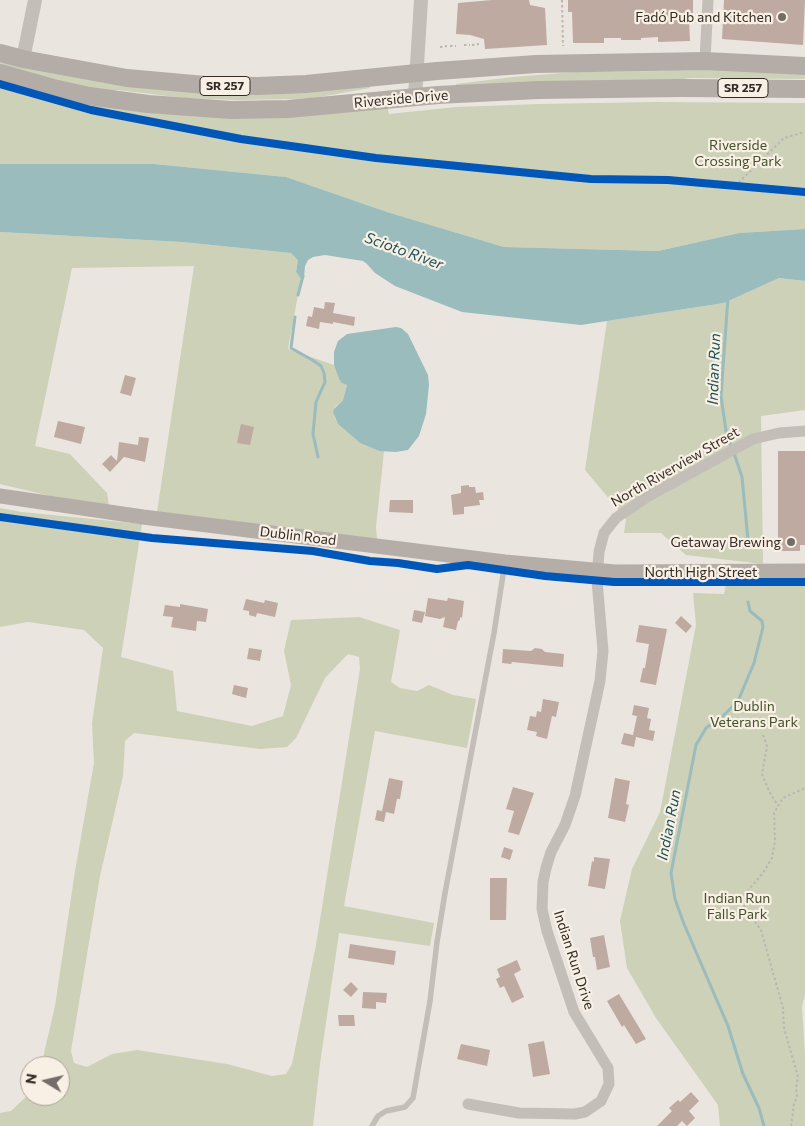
<!DOCTYPE html>
<html>
<head>
<meta charset="utf-8">
<style>
	body { margin:0 }
	#map { position:relative; width:805px; height:1126px; overflow:hidden; background:#ebe5df; font-family:Commissioner,sans-serif }
	canvas { display:block }
	.north { position:absolute; left:20px; top:1056px; width:50px; height:50px; box-sizing:border-box; background:#f9f0e5; border:1px solid #aaa199; border-radius:50%; rotate:279deg; font-size:14px; font-weight:700; line-height:20px; text-align:center; color:#342b26 }
	.north::after { content:''; display:block; margin:auto; width:18px; height:22px; background:#746c67; clip-path:polygon(50% 0,100% 100%,50% 72%,0 100%) }
</style>
</head>
<body>
<div id="map">
<canvas width="805" height="1126"></canvas>
<div class="north">N</div>
</div>
<script>
const ctx = document.querySelector('canvas').getContext('2d');
ctx.lineJoin = 'round';
function fill(path, color) { ctx.fillStyle = color; ctx.fill(path, 'evenodd'); }
const toPath = rows => new Path2D(rows.map(r => 'M' + r).join(''));
function strokePath(path, color, width, dash) { ctx.strokeStyle = color; ctx.lineWidth = width; ctx.lineCap = dash ? 'butt' : 'round'; ctx.setLineDash(dash || []); ctx.stroke(path); }
function write(font, color, halo, rows, align = 'center') {
  ctx.font = font + ' Commissioner,sans-serif'; ctx.lineWidth = 4.5; ctx.setLineDash([]); ctx.textBaseline = 'middle'; ctx.strokeStyle = halo; ctx.fillStyle = color; for (const [text, x, y, turn = 0] of rows) {
    ctx.save(); ctx.translate(x, y); ctx.rotate((+turn || 0) * Math.PI / 180); ctx.textAlign = isNaN(turn) ? turn : align; if (halo) ctx.strokeText(text, 0, 0); ctx.fillText(text, 0, 0); ctx.restore();
  }
}
fill(toPath([
	[0,62,42,71,369,83,370,88,314,98,296,99,236,100,184,98,118,90,100,91,0,67],
	[687,66,805,71,805,79,690,78,666,82,456,88,456,84,513,77,574,72,663,71],
	[0,79,60,96,387,106,389,114,456,107,539,104,653,102,805,103,805,229,739,233,658,251,504,247,387,212,286,177,154,164,0,164],
	[0,232,182,242,291,253,296,257,298,260,296,272,301,279,288,349,334,365,339,379,347,385,343,400,335,407,334,412,335,418,338,424,360,443,379,451,384,451,376,527,377,539,157,512,194,266,72,268,35,446,70,454,107,493,109,506,63,499,0,484],
	[779,278,805,281,805,410,761,416,763,564,686,555,661,533,624,533,626,519,585,470,607,321,724,303],
	[0,508,22,512,142,524,121,657,173,671,177,711,252,726,283,716,291,685,284,651,291,620,359,617,400,630,391,682,400,688,417,691,429,685,453,695,476,699,467,748,375,731,344,906,434,923,430,946,339,933,320,1064,313,1126,0,1126,0,1113,11,1111,30,1093,30,1096,60,1096,60,1066,41,1066,55,1006,75,871,94,763,92,723,103,648,84,630,28,622,0,627],
	[348,654,359,657,360,669,316,945,292,1064,286,1074,272,1076,227,1064,137,1050,112,1054,87,1067,74,1063,71,1051,100,876,123,776,125,741,134,733,260,749,287,747,296,738,325,678],
	[727,579,805,579,805,994,802,1007,805,1054,805,1126,720,1126,718,1105,656,1018,627,968,620,921,632,869,660,812,696,625,693,593,724,594]
]), '#ccd1b8');
fill(toPath([
	[0,164,154,164,286,177,387,212,504,247,658,251,739,233,805,229,805,281,779,278,724,303,581,325,462,312,395,286,375,273,367,264,363,261,325,255,313,257,308,260,305,266,304,278,301,279,296,272,298,260,291,253,182,242,0,232],
	[396,327,401,328,408,334,428,375,429,385,426,414,419,436,408,450,396,452,379,451,360,443,338,424,333,412,334,409,343,400,347,385,342,383,339,379,334,365,334,352,338,341,347,334]
]), '#9abcbd');
strokePath(toPath([
	[298,295,303,276],
	[728,297,721,396,726,431,731,447],
	[295,317,291,348,314,361,321,366,324,373,325,382,316,402,313,434,318,457],
	[734,453,742,477,748,540],
	[748,602,750,611,762,621,763,627,754,663,738,701,723,716,706,728,696,745,671,873,675,899,684,924,728,1026,743,1074,759,1108,764,1126]
]), '#9abcbd', 3);
fill(toPath([
	[492,0,529,0,530,5,545,8,547,45,485,49,484,39,470,35,456,34,458,3],
	[568,0,693,0,693,18,689,18,690,41,658,42,658,37,641,38,641,40,621,40,621,38,604,38,604,43,573,43,572,12,568,12],
	[724,0,805,0,803,45,722,39],
	[325,302,335,303,333,313,355,317,354,326,333,322,333,324,320,322,319,329,306,326,308,316,312,317,314,307,324,309],
	[125,375,136,378,131,396,120,393],
	[58,421,85,427,81,444,54,437],
	[241,424,254,427,250,445,237,443],
	[139,437,149,438,145,462,124,457,110,472,102,464,111,455,117,461,119,442,138,445],
	[778,451,805,451,805,545,800,545,800,551,778,551],
	[469,485,469,487,475,487,476,493,483,492,484,500,479,500,480,505,464,507,464,514,453,515,451,495,461,493,461,486],
	[390,500,413,500,413,513,389,512],
	[428,598,447,601,448,598,464,601,462,618,460,617,460,620,458,621,456,630,443,627,445,617,440,619,425,616],
	[246,599,264,603,265,600,278,603,275,617,257,613,256,617,249,615,249,611,243,610],
	[180,604,208,609,206,622,197,621,196,631,171,627,173,617,163,616,165,605,180,607],
	[414,610,425,612,422,623,412,621],
	[681,616,692,626,686,633,675,623],
	[639,625,667,629,656,685,640,682,643,668,645,668,649,644,636,642],
	[249,648,262,650,260,661,247,659],
	[535,648,542,649,545,652,564,654,563,667,512,662,511,664,502,663,503,649,531,651],
	[234,685,248,688,246,698,232,694],
	[543,699,559,702,556,717,552,716,547,739,536,736,537,732,527,730,530,716,536,717,537,711,541,712],
	[634,705,649,708,647,718,651,719,649,730,655,731,653,741,636,737,634,747,621,744,624,733,633,735,637,716,632,715],
	[389,778,403,781,400,799,397,799,394,814,386,812,384,822,375,820,377,810,382,811],
	[615,778,630,781,626,804,629,805,625,822,608,818],
	[513,787,534,793,519,835,508,832,514,811,506,809],
	[504,847,513,850,510,860,501,857],
	[594,857,610,859,605,889,588,886,592,861,594,862],
	[490,878,507,878,506,920,490,920],
	[604,935,610,967,597,970,595,957,593,957,590,938],
	[350,944,396,951,394,965,348,958],
	[517,960,521,970,514,974,524,997,512,1003,504,986,500,988,496,979,500,977,497,969],
	[351,982,358,989,351,997,343,990],
	[363,992,387,993,386,1003,376,1002,376,1009,362,1008],
	[619,994,646,1039,636,1044,624,1025,622,1027,607,1001],
	[338,1015,354,1015,355,1026,339,1026],
	[544,1041,550,1074,533,1077,528,1044],
	[461,1044,490,1050,487,1066,457,1059],
	[691,1092,699,1101,689,1111,695,1118,687,1126,682,1121,677,1126,657,1126,672,1111,669,1108,678,1100,680,1102]
]), '#beaaa0');
strokePath(toPath([
	[562,0,563,46],
	[464,45,470,45],
	[472,45,479,44],
	[450,46,456,46],
	[440,47,447,46],
	[735,186,784,138,805,132],
	[763,735,767,746,762,774,769,791,778,806],
	[791,1126,794,1104,797,1097,796,1088,798,1077,784,1028,783,1008,761,930,740,900,763,873,772,858,775,841,774,813,783,798,805,788]
]), '#bdb6b0', 2, [2.5, 2.5]);
strokePath(toPath([
	[372,1126,378,1116,386,1111,405,1107,413,1098,430,1001,437,942,445,893,494,633,505,562]
]), '#c4beb8', 5.5);
strokePath(toPath([
	[705,61,708,0],
	[468,1104,519,1113,575,1114,585,1112,601,1101,609,1084,608,1068,574,1012,547,931,542,909,543,882,546,868,551,852,565,825,575,796,600,681,603,651,597,580,599,552,604,533,616,518,647,497,753,439,779,433,805,431]
]), '#c4beb8', 11);
strokePath(toPath([
	[23,59,35,0],
	[415,97,421,0]
]), '#c4beb8', 14);
strokePath(toPath([
	[0,496,143,517,505,562,615,572,805,571]
]), '#b5aea8', 15);
strokePath(toPath([
	[0,53,23,59,127,78,205,85,257,86,306,84,437,71,536,64,705,61,805,66],
	[0,73,53,88,89,96,148,104,231,110,288,109,438,95,538,90,680,88,805,89]
]), '#b3aca7', 18);
strokePath(toPath([
	[0,84,91,110,241,139,376,158,591,179,668,180,805,192],
	[0,517,152,538,313,551,370,561,398,563,437,569,468,565,545,576,614,582,805,582]
]), '#0057b8', 8);
for (const [x, y, r, color] of [
	[782,17,5,"#746c67"],
	[791,542,5,"#746c67"]
]) { const dot = new Path2D(); dot.arc(x, y, r, 0, 2 * Math.PI); ctx.fillStyle = color; ctx.fill(dot); strokePath(dot, '#f9f0e5', 2); }
for (const [x, y, w] of [
	[225,86,50],
	[743,88,50]
]) { const box = new Path2D(); box.roundRect(x - w / 2, y - 9.5, w, 19, 4); ctx.fillStyle = '#f9f0e5'; ctx.fill(box); strokePath(box, '#342b26', 1); }
write('bold 12px', '#342b26', null, [
	["SR 257",225,86],
	["SR 257",743,88]
]);
write('14px', '#342b26', '#f9f0e5', [
	["Fadó Pub and Kitchen",772,17],
	["Getaway Brewing",781,542]
], 'right');
write('14px', '#342b26', '#f9f0e5', [
	["Riverside Drive",401,99,-5],
	["North Riverview Street",675,467,-30],
	["Dublin Road",298,536,7],
	["North High Street",701,572],
	["Indian Run Drive",574,960,72]
]);
write('14px', '#43522a', '#f9f0e5', [
	["Riverside",738,145],
	["Crossing Park",738,161],
	["Dublin",754,706],
	["Veterans Park",754,722],
	["Indian Run",737,898],
	["Falls Park",737,914]
]);
write('italic 15px', '#1c5055', '#f9f0e5', [
	["Scioto River",404,251,20],
	["Indian Run",714,369,-88],
	["Indian Run",669,825,-79]
]);
</script>
</body>
</html>
